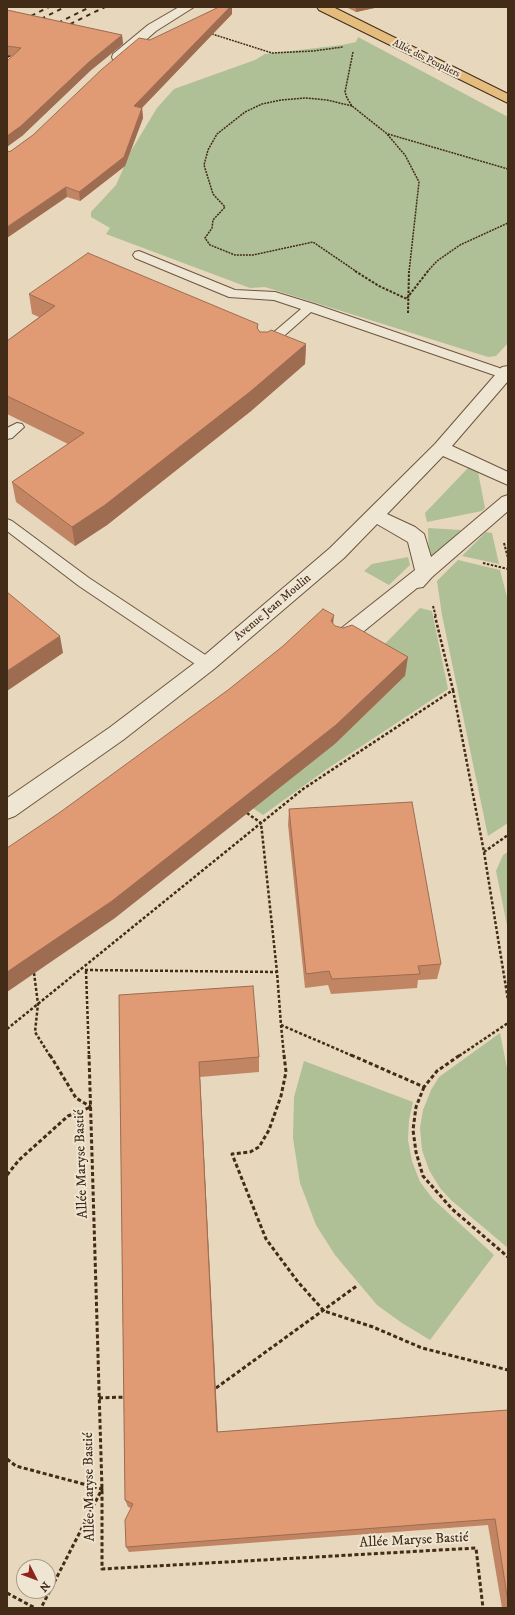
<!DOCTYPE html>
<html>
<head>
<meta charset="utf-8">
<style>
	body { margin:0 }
	#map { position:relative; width:515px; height:1615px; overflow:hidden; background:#e7d7bc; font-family:"IM FELL DW Pica",serif }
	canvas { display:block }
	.frame { position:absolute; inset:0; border:8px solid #422b17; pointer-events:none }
	.north { position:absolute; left:16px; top:1559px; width:40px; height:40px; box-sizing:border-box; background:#efe5d3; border:1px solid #aa9b88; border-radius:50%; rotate:132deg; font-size:11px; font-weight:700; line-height:16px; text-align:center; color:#422b17 }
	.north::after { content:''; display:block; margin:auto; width:14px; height:18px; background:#8f2418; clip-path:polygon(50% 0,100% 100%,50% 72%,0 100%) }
</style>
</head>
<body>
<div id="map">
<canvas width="515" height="1615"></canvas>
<div class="frame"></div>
<div class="north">N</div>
</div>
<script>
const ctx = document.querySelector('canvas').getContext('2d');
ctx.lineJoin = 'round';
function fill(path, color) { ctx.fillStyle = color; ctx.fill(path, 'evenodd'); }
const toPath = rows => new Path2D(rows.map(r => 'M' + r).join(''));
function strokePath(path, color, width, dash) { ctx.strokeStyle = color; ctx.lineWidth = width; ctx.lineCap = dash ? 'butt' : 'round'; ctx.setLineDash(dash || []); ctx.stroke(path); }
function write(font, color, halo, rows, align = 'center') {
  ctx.font = font + ' "IM FELL DW Pica",serif'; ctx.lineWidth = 4; ctx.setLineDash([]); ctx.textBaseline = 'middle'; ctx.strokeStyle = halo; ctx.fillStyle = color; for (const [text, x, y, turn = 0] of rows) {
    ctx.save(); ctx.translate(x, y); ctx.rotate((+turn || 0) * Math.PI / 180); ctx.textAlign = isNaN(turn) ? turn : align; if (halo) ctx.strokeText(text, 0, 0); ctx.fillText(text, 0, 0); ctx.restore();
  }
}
fill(toPath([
	[358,37,508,117,508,343,496,356,488,357,265,287,250,288,106,234,110,228,91,217,91,212,116,185,131,151,157,108,174,89,255,60,265,54,342,45,356,42],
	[468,468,478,472,485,508,482,511,427,522,425,513],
	[428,528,461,530,429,559],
	[486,532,492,533,499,564,462,556],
	[408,557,410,565,389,585,364,571,372,564],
	[458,560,500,570,508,601,508,823,488,836,442,615,437,581],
	[420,608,432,611,448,689,327,769,263,815,253,808,335,744,405,676,376,653],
	[508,852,508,930,496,871,503,855],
	[500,1033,508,1073,508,1248,451,1200,440,1188,429,1170,422,1150,420,1128,423,1110,431,1090,439,1077],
	[304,1061,413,1102,409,1120,408,1140,412,1161,420,1182,433,1199,494,1255,430,1340,402,1323,377,1305,335,1255,316,1225,300,1183,293,1138,294,1097]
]), '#afbf96');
const lane = toPath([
	[139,251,235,290,275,292,314,304,508,371,508,377,500,377,311,312,268,350,260,350,258,347,260,344,301,309,274,300,229,297,135,258,133,255,135,252,139,251],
	[17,423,22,424,24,427,12,438,7,439,7,428,17,423],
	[7,519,12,521,89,578,213,660,215,664,213,668,207,670,201,668,79,586,7,531,7,519]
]);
const street = toPath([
	[179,7,194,7,156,31,123,60,113,60,112,57,113,54,148,25,179,7],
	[508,366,508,381,452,446,508,472,508,485,443,456,387,514,415,527,424,534,431,557,502,497,508,495,508,511,432,577,423,587,417,588,348,644,341,646,334,644,331,639,334,634,415,570,408,542,377,524,344,558,214,669,123,740,15,816,7,819,7,798,109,728,200,659,330,548,435,444,502,367,508,366]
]);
const primary = toPath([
	[317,7,333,7,508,94,508,103,319,10,317,7]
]);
strokePath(lane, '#6b5640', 2);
strokePath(street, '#6b5640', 2);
strokePath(primary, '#422b17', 2);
strokePath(toPath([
	[209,33,272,53,313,51,343,47],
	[353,52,345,92,347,98,352,106,386,133,405,155,419,182,409,272],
	[352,106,327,100,306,98,281,100,262,104,245,112,217,134,208,150,204,165,213,194,225,207,213,220,212,228,205,238,210,245,235,255,253,255,313,242,357,272],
	[388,134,508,169],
	[427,272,437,261,460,245,508,223]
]), '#422b17', 1.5, [2, 1]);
strokePath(toPath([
	[355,271,379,286,407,299],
	[407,298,428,271],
	[408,313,409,271],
	[504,543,508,558],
	[483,563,508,569],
	[433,606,436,617]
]), '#422b17', 2, [2.5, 1.5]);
strokePath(toPath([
	[453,690,484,852,508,1000],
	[247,813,261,823,277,972],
	[484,852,508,835],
	[85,970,277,972,281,1025,353,1056],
	[86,971,89,1056],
	[34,973,38,1004,35,1032,50,1056],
	[281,1025,284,1056],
	[7,1029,303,789,453,690,435,616],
	[459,1056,508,1023]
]), '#422b17', 2.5, [3, 2]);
strokePath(toPath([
	[50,1055,76,1098,91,1107],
	[89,1055,102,1489,102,1569,476,1548,483,1608],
	[284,1055,286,1072,281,1096,269,1130,259,1147,250,1152,232,1154,266,1239,298,1282,324,1311,373,1327,422,1348,508,1370],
	[351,1055,424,1087,437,1071,460,1055],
	[424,1087,416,1107,413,1130,416,1152,423,1176,452,1209,508,1257],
	[7,1175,19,1160,68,1116,91,1107],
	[216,1388,358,1285],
	[99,1398,126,1397],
	[7,1459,16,1466,102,1489,41,1608],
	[7,1593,35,1608]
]), '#422b17', 3, [4, 2.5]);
fill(lane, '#efe5d3');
fill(street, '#efe5d3');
fill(primary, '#e4bc7e');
strokePath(toPath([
	[33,23,65,7],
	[50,27,90,7],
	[7,28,49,7],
	[62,28,105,7],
	[7,57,20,51]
]), '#422b17', 2, [4.5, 4.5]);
fill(toPath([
	[346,7,379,7,356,12],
	[7,10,122,35,123,44,90,71,22,136,12,56,7,55],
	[232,14,142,108,143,118,125,166,80,201,67,197,11,151,33,135,150,40],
	[29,294,258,324,258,330,260,332,306,344,305,364,251,411,107,525,75,546,16,502,12,482,68,444,7,414,7,341,39,317,32,314],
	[289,809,441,964,437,979,418,980,417,988,331,994,328,985,305,988,288,825],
	[119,995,259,1057,259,1072,200,1077,218,1432,508,1410,508,1608,502,1608,488,1525,129,1552,126,1547,131,1508,128,1507,125,1500]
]), '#c18564');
fill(toPath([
	[230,7,232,7,232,14,134,116,134,106],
	[356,7,379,7,356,12],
	[122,35,123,44,90,71,22,136,7,147,7,136,89,62],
	[142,108,143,118,125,166,80,201,79,192],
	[66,187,67,197,7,238,7,227],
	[306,344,305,364,251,411,107,525,75,546,72,527],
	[334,615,332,634,331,621],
	[60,636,63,653,7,691,7,671],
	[408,657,405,676,335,744,115,918,7,992,7,972],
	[199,1062,200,1077,218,1440,217,1432]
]), '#9d6c51');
const building = toPath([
	[219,7,230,7,134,106,142,108,124,157,79,192,66,187,7,227,7,152,11,151,33,135,101,70,139,38,150,40,219,7],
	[7,10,122,35,89,62,21,126,7,136,7,61,21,48,7,46,7,10],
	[88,253,258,324,257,328,260,332,268,332,271,330,306,344,251,391,105,505,72,527,12,482,84,433,7,396,7,341,55,306,29,294,88,253],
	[7,592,60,636,7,671,7,592],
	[323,609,334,615,331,621,335,626,343,628,352,625,408,657,336,725,112,901,7,972,7,848,59,813,228,690,283,646,323,609],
	[412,802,441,964,418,966,420,974,332,979,329,971,306,974,289,809,412,802],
	[253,986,259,1057,199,1062,217,1432,508,1410,508,1602,495,1519,126,1547,125,1520,133,1504,125,1500,119,995,253,986]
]);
fill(building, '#e09b74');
strokePath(building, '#9d6c51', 1);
write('10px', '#422b17', '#efe5d3', [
	["Allée des Peupliers",426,59,26]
]);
write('12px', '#422b17', '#efe5d3', [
	["Avenue Jean Moulin",273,608,-40]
]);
write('14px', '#422b17', '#efe5d3', [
	["Allée Maryse Bastié",82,1164,-92],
	["Allée Maryse Bastié",90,1487,-91],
	["Allée Maryse Bastié",414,1541,-3]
]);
</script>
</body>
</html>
